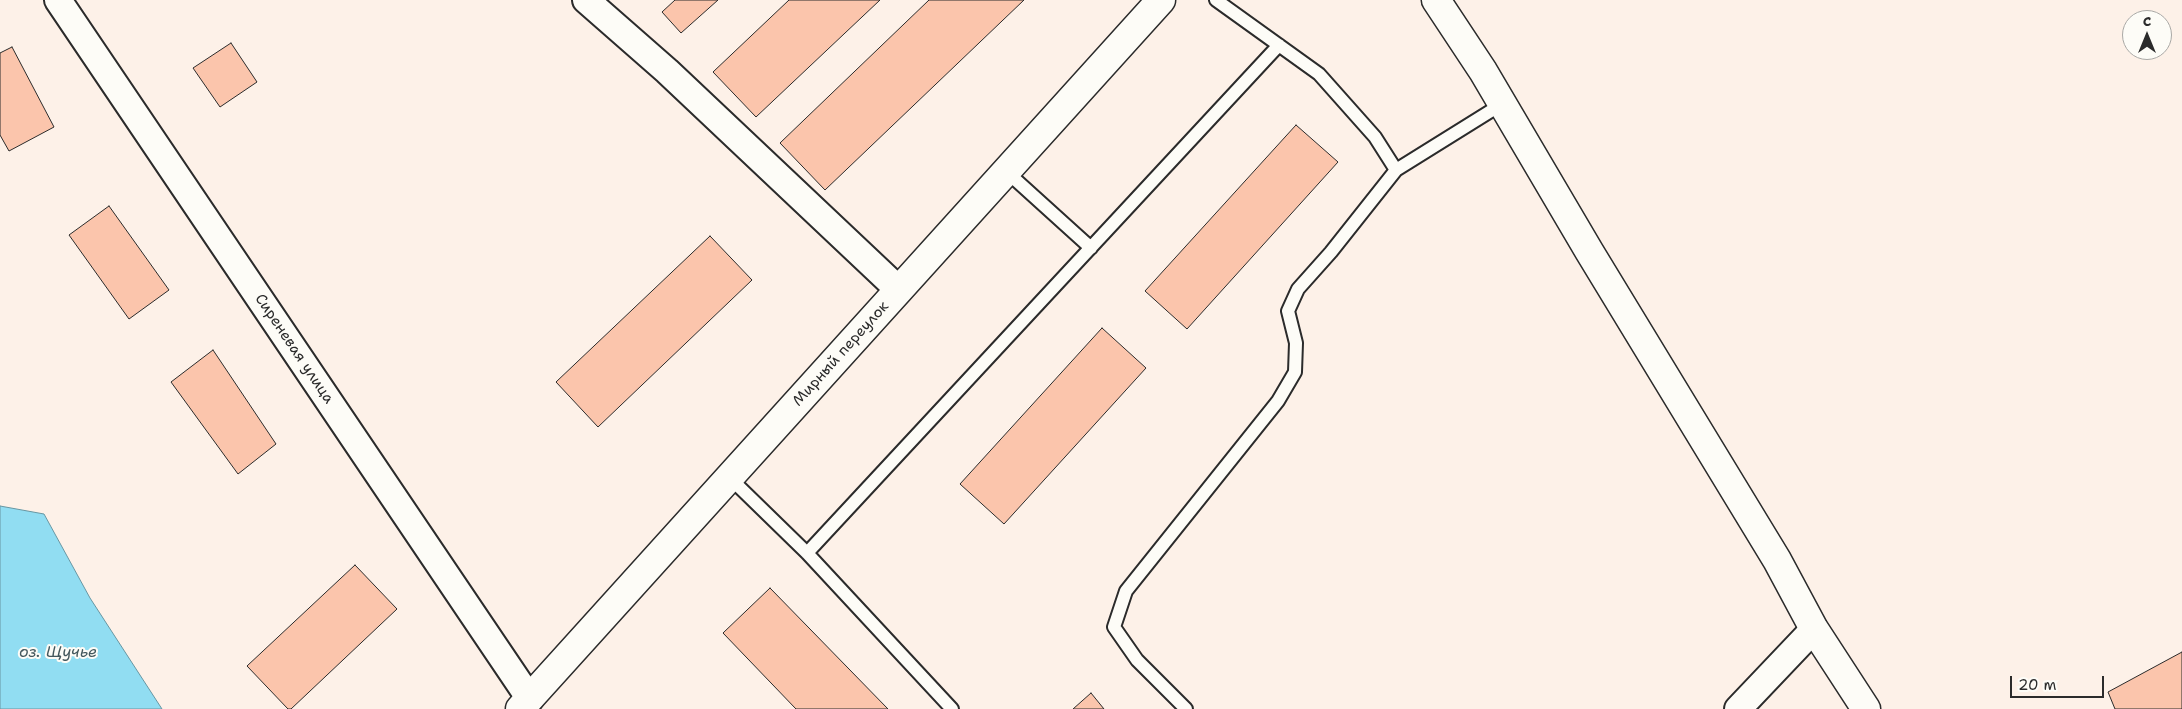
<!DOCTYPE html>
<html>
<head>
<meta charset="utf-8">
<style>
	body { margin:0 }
	#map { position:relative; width:2182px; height:709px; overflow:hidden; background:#fdf1e8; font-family:"Shantell Sans",sans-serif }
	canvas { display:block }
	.north { position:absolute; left:2122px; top:10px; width:50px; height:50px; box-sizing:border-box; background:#fdfcf7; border:1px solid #a9a8a5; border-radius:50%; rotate:0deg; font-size:14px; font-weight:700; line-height:20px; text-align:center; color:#2b2b2b }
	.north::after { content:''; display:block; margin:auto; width:18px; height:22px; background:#2b2b2b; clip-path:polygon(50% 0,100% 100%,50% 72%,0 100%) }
	.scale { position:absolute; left:2010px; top:676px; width:94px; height:22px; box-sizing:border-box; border:2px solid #2b2b2b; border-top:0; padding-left:6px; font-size:15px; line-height:18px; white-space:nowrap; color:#2b2b2b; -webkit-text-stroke:4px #fdfcf7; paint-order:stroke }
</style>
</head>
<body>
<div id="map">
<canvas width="2182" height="709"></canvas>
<div class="north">С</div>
<div class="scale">20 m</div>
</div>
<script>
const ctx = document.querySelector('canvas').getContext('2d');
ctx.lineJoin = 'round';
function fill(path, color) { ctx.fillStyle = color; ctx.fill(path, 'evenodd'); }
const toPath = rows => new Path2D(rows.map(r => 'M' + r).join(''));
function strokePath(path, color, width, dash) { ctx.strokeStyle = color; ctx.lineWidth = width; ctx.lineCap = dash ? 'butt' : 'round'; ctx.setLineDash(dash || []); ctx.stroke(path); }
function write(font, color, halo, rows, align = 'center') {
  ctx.font = font + ' "Shantell Sans",sans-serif'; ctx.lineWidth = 4; ctx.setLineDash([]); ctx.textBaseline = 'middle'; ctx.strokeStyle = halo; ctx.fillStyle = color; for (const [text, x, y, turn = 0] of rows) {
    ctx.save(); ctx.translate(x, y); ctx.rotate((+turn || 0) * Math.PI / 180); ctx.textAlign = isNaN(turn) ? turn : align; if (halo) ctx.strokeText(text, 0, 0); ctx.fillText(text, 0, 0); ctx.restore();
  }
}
const water = toPath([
	[0,506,44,514,90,598,162,709,0,709,0,506]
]);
fill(water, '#91ddf2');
strokePath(water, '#6896a2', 1);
const building = toPath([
	[675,0,718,0,681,33,662,12,675,0],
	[789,0,880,0,756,117,713,72,789,0],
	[929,0,1024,0,825,190,780,143,929,0],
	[231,43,257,82,220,107,193,68,231,43],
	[12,47,54,127,9,151,0,135,0,53,12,47],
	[1296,125,1338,162,1187,329,1145,291,1296,125],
	[109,206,169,290,129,319,69,235,109,206],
	[710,236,752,280,598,427,556,382,710,236],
	[1102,328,1146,368,1004,524,960,484,1102,328],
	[213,350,276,444,238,474,171,382,213,350],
	[355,565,397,609,291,709,288,709,247,666,355,565],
	[770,588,888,709,796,709,723,633,770,588],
	[2182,652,2182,709,2115,709,2108,692,2182,652],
	[1091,693,1104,709,1073,709,1091,693]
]);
fill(building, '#fbc5ac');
strokePath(building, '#2b2b2b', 1);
const service = toPath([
	[1396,170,1502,104],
	[1007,172,1091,248],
	[729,477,807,553,952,709],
	[807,553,1279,45],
	[1186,709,1137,660,1114,627,1126,591,1278,401,1295,372,1296,343,1288,311,1298,289,1331,252,1396,170,1375,137,1319,74,1216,0]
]);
const minor = toPath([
	[58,0,530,699],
	[586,0,667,71,899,290],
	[1738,709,1814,629]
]);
const tertiary = toPath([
	[1436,0,1483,71,1589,251,1777,560,1814,629,1866,709],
	[520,709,1161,0]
]);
strokePath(service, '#2b2b2b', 16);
strokePath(minor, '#2b2b2b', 30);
strokePath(tertiary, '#2b2b2b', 31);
strokePath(service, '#fdfcf7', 12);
strokePath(minor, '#fdfcf7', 26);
strokePath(tertiary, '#fdfcf7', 28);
write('15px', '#2b2b2b', '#fdfcf7', [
	["Сиреневая улица",294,349,56],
	["Мирный переулок",841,354,-48]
]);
write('italic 16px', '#44585d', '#fdfcf7', [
	["оз. Щучье",58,653]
]);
</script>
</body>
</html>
